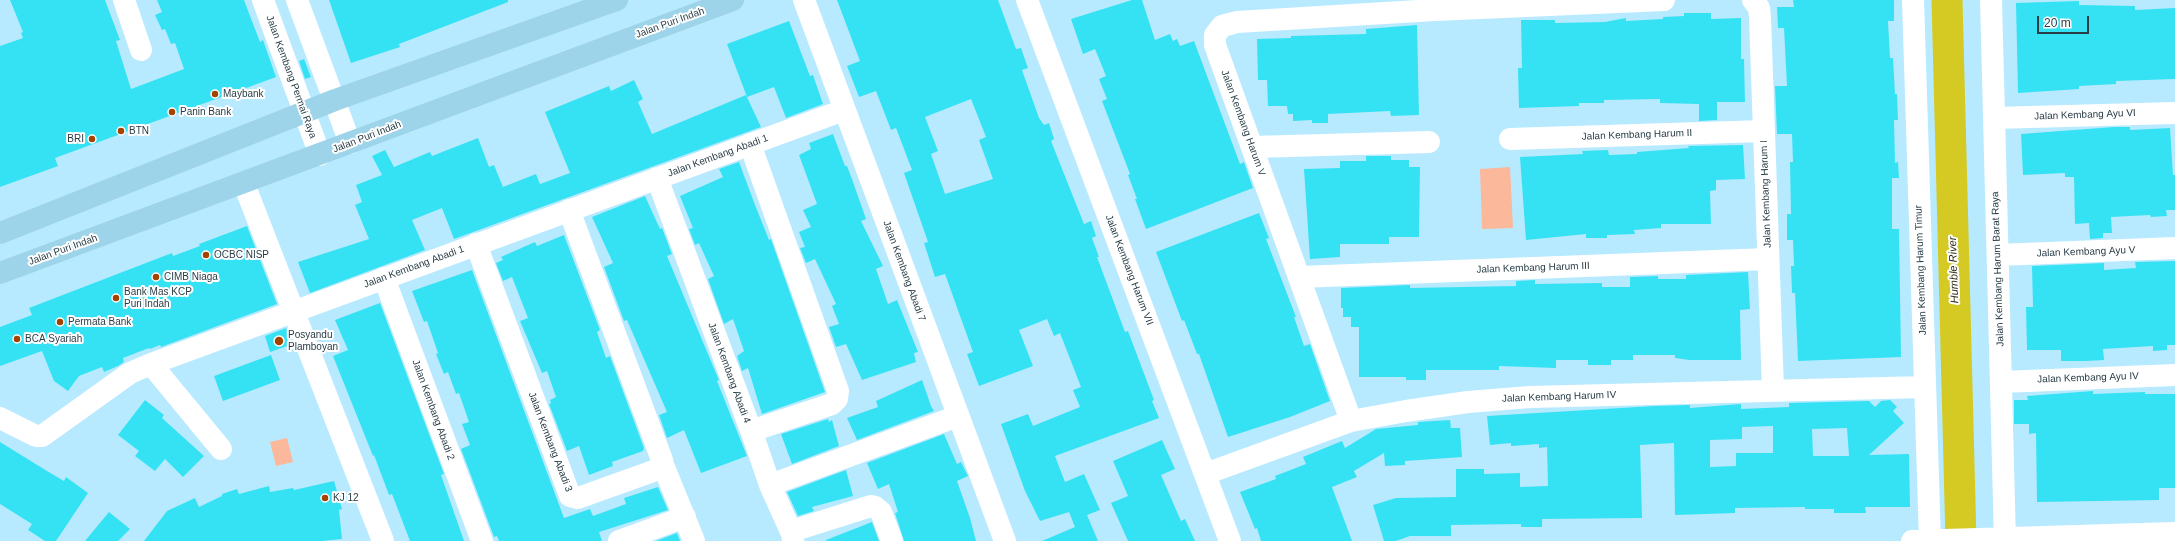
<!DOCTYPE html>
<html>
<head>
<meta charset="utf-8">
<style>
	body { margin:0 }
	#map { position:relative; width:2175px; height:541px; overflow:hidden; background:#b8eaff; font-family:Helvetica,sans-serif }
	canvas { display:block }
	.scale { position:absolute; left:2037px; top:16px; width:52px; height:18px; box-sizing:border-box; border:2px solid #293d46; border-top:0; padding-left:5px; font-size:12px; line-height:14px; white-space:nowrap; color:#293d46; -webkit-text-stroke:3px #fff; paint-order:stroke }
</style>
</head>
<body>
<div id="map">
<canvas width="2175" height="541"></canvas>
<div class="scale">20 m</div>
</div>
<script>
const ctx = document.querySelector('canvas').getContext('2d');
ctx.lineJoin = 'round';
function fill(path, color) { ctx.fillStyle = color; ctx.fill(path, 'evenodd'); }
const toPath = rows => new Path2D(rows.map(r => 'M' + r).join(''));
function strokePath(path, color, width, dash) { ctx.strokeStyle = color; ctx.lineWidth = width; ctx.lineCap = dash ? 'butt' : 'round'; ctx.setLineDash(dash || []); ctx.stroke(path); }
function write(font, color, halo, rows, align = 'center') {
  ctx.font = font + ' Helvetica,sans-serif'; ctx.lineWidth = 4; ctx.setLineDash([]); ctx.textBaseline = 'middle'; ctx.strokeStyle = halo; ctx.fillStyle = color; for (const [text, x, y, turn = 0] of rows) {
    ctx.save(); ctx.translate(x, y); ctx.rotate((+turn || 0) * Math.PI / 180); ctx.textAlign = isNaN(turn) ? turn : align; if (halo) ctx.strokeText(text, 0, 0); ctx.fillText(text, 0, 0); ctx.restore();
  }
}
fill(toPath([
	[1510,167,1513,228,1482,229,1480,169],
	[287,438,293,462,276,466,270,442]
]), '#fbb89a');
strokePath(toPath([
	[1947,0,1961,541]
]), '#d4ca23', 31);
fill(toPath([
	[10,0,105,0,120,40,116,41,131,89,184,69,175,43,171,44,165,29,162,30,155,15,162,12,157,0,244,0,260,42,263,40,276,77,55,158,58,166,0,187,0,46,23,38,21,33,23,32],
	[329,0,508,0,508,2,399,44,400,47,351,63],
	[837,0,998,0,1016,49,1021,48,1028,68,1022,70,1039,118,1044,125,1049,123,1054,139,1051,141,1084,224,1091,221,1096,236,1092,238,1099,257,1097,257,1125,332,1128,331,1154,400,1152,401,1159,418,1055,456,1065,482,1084,474,1100,510,1087,515,1098,541,1042,541,1075,527,1069,512,1040,521,1025,491,1001,424,1028,414,1033,426,1080,407,1073,390,1081,387,1060,333,1054,336,1047,319,1019,330,1033,366,979,386,967,354,973,352,945,274,935,277,924,243,928,242,904,173,912,170,896,128,891,130,876,91,859,97,847,66,860,61],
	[971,99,986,137,979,140,993,179,945,194,931,154,938,151,925,117],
	[1132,0,1142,0,1155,40,1170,34,1173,41,1177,39,1180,46,1194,41,1240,164,1244,162,1253,188,1146,229,1135,199,1137,199,1128,175,1130,174,1102,101,1107,99,1099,79,1106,76,1095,49,1083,54,1071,19],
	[1793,0,1894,0,1894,21,1888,21,1890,58,1893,58,1895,94,1897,94,1898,120,1894,120,1895,163,1898,162,1899,178,1892,178,1892,229,1899,229,1901,357,1798,361,1795,293,1792,293,1791,266,1794,266,1793,240,1787,240,1787,214,1791,214,1790,162,1793,162,1792,134,1777,134,1775,86,1787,86,1784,28,1778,28,1777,7,1794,7],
	[2079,1,2079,5,2135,6,2135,10,2175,8,2175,79,2116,81,2116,84,2079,86,2079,89,2018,93,2016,3],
	[1684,13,1711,13,1711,19,1741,18,1741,59,1744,59,1745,102,1717,102,1717,120,1699,121,1699,104,1660,103,1660,99,1604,100,1604,103,1579,103,1579,106,1519,108,1518,68,1522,68,1521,20,1555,20,1555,23,1605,22,1626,18,1626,21,1663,19,1663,17,1684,16],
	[789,21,810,76,813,75,823,104,786,118,774,87,747,97,727,44],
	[1417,25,1419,115,1391,116,1390,111,1328,114,1328,123,1312,123,1312,120,1293,121,1293,114,1288,114,1287,106,1268,106,1267,80,1258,80,1257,39,1291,38,1291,36,1366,34,1366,29],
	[304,59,311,77,305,79,299,61],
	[634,80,643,99,638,102,652,134,746,95,761,127,454,239,442,208,412,220,425,250,310,293,298,262,369,239,355,205,362,202,356,185,382,175,372,156,385,150,394,167,430,152,432,156,478,138,489,167,494,165,503,187,536,174,540,184,570,173,545,112,609,86,611,91],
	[2114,127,2130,127,2130,130,2170,128,2173,175,2175,175,2175,210,2166,210,2167,216,2151,217,2150,215,2111,217,2112,233,2103,233,2103,238,2090,239,2089,223,2075,224,2074,177,2065,177,2065,173,2023,175,2021,134],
	[833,134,845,166,847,166,852,179,866,219,861,221,883,266,876,269,888,304,897,300,918,352,914,353,916,362,862,380,846,344,836,347,829,327,839,324,832,306,836,304,815,259,806,263,800,248,805,247,799,232,811,227,803,210,817,204,799,155,811,149,809,143],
	[1743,145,1745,179,1716,180,1716,190,1710,191,1711,224,1661,224,1661,228,1634,230,1635,234,1607,235,1607,238,1586,238,1586,234,1526,240,1520,157,1583,154,1582,151,1608,150,1609,155,1637,154,1637,152,1689,148,1688,146],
	[1366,156,1391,156,1391,160,1409,160,1409,167,1420,167,1419,237,1389,237,1389,244,1340,244,1340,257,1310,259,1304,169,1340,168,1340,161,1366,161],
	[739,162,755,205,769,240,771,239,825,392,762,414,748,368,742,371,737,356,744,351,733,319,724,324,708,279,714,276,699,243,695,245,689,229,693,228,680,196,723,177,719,169],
	[645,196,660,229,662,228,672,254,667,256,713,366,719,380,717,381,747,456,701,473,684,430,667,438,659,415,667,412,627,320,624,321,604,267,613,263,592,217],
	[1259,213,1269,238,1266,239,1296,317,1294,317,1304,346,1310,344,1330,401,1290,417,1228,437,1199,354,1197,354,1184,320,1182,321,1156,252],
	[247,226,277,304,161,347,160,345,150,349,149,348,123,358,124,362,118,366,104,372,102,367,79,376,68,391,54,381,42,351,0,366,0,327,32,315,29,308,172,253,173,256,200,246,199,244],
	[564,235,600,330,597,332,606,358,610,356,644,448,643,451,612,462,613,466,589,475,579,446,567,451,549,404,551,403,550,400,556,397,547,371,542,373,520,321,528,318,512,277,503,281,496,263,503,260,501,257,535,242,537,246],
	[2175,261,2175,345,2167,345,2167,350,2153,351,2153,346,2103,349,2104,360,2086,361,2061,361,2061,350,2027,350,2026,307,2033,307,2032,266,2104,263,2104,270,2136,268,2135,262],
	[472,270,564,518,590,509,593,516,626,504,624,498,658,487,668,510,599,532,602,541,499,541,497,536,494,537,461,449,470,445,462,424,469,422,459,393,456,394,448,372,444,374,436,354,438,353,427,321,424,322,412,291],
	[1748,272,1750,309,1740,310,1741,360,1689,360,1675,358,1675,355,1633,355,1633,360,1611,360,1611,365,1588,365,1588,360,1556,360,1556,368,1499,366,1499,370,1426,370,1426,380,1406,380,1406,377,1359,377,1359,327,1351,327,1351,317,1343,317,1343,308,1341,308,1341,288,1410,285,1410,288,1516,286,1516,281,1535,280,1535,284,1602,283,1602,287,1630,287,1630,277,1658,276,1658,279,1686,279,1686,275],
	[380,303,444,474,441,475,464,541,410,541,392,494,389,495,374,455,373,456,333,356,348,350,335,320],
	[286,328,293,344,270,352,265,336],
	[271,355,280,380,223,401,214,376],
	[922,380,931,406,934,411,857,440,847,418,878,407,876,401],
	[2093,391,2093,394,2145,392,2145,394,2175,394,2175,488,2159,488,2159,500,2037,502,2036,433,2029,434,2029,424,2014,424,2014,400,2028,400,2027,396],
	[145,400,164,415,162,418,204,456,183,477,165,459,155,471,135,456,139,451,118,435],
	[1890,400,1897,407,1893,411,1904,423,1869,455,1909,454,1910,507,1865,507,1866,513,1834,513,1834,509,1805,509,1805,507,1735,508,1735,513,1675,515,1674,443,1640,445,1642,518,1542,519,1542,527,1521,527,1521,524,1451,525,1451,536,1410,536,1396,541,1384,541,1373,505,1396,498,1456,497,1456,469,1484,469,1484,474,1520,473,1520,487,1548,486,1547,447,1539,448,1539,444,1511,446,1511,443,1490,445,1487,416,1654,406,1690,405,1690,408,1741,404,1741,409,1789,407,1789,403,1869,401,1875,407,1881,401],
	[1773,426,1773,453,1736,453,1736,466,1710,467,1710,440,1742,439,1742,427],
	[1847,428,1849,456,1813,456,1812,429],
	[828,419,829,422,832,420,839,446,792,464,781,434],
	[1450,420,1451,428,1460,428,1462,457,1405,461,1405,465,1385,466,1384,453,1354,471,1357,477,1332,487,1352,541,1261,541,1257,528,1255,529,1240,492,1276,479,1275,476,1306,464,1303,457,1342,441,1345,448,1376,429,1418,425,1418,422],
	[944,434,957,464,961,462,968,476,957,481,970,518,976,541,904,541,895,513,898,512,889,484,878,489,867,463],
	[1162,440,1175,469,1161,475,1181,521,1185,519,1195,541,1128,541,1111,503,1128,496,1113,461],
	[0,442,47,471,64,481,66,477,88,493,56,541,45,541,28,530,32,524,0,504],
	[846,470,853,496,812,507,814,511,798,516,787,492],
	[334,481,342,509,339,510,342,539,322,541,144,541,167,511,195,498,199,507,222,496,222,494,237,489,239,494,269,486,270,492,293,488,294,490],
	[109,512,130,529,118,541,85,541],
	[872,522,879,541,826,541,826,540],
	[677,533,680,541,656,541]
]), '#35e2f4');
strokePath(toPath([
	[124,0,141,50],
	[263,0,320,155],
	[297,0,350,143],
	[804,0,1005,541],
	[1027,0,1230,541],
	[1434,0,1434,10,1664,0],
	[1753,0,1759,8,1760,17,1773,390],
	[1913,0,1930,541],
	[1991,0,2005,541],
	[1994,118,2175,113],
	[1510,139,1764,131],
	[1253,147,1429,142],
	[657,178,750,428,757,429,832,404,837,399,838,391,750,144],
	[244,184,383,541],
	[476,244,570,496,578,498,659,469,663,465,662,460,569,210],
	[1998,255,2175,248],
	[1299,277,1768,259],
	[384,278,482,541],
	[151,364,221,449],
	[2002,382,2175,375],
	[0,418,36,436,42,436,130,373,151,364,844,110],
	[1351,421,1215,45,1215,35,1222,26,1237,22,1434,10],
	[751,430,770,485,792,534],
	[663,465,694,541],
	[1205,474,1351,421,1406,411,1468,402,1530,397,1924,387],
	[770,485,958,416],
	[619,541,685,517],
	[793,541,792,534,798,529,871,506,875,507,881,512,892,541],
	[1912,541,2175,533]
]), '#fff', 22);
strokePath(toPath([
	[0,233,335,100,617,0],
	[0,273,733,0]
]), '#9ed4e9', 22);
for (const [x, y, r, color] of [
	[215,94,4,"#a44300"],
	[172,112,4,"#a44300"],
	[121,131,4,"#a44300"],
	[92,139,4,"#a44300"],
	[206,255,4,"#a44300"],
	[156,277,4,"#a44300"],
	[116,298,4,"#a44300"],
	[60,322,4,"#a44300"],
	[17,339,4,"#a44300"],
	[279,341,5,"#a44300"],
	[325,498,4,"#a44300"]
]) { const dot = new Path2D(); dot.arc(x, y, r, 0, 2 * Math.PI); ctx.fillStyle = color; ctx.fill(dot); strokePath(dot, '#fff', 1.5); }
write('10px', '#293d46', '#fff', [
	["Jalan Puri Indah",670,23,-20],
	["Jalan Kembang Permai Raya",291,77,70],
	["Jalan Kembang Ayu VI",2085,115,-2],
	["Jalan Kembang Harum V",1243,123,70],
	["Jalan Kembang Harum II",1637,135,-2],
	["Jalan Puri Indah",367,137,-21],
	["Jalan Kembang Abadi 1",718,156,-20],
	["Jalan Kembang Harum I",1766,194,-92],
	["Jalan Puri Indah",63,250,-20],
	["Jalan Kembang Ayu V",2086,252,-2],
	["Jalan Kembang Abadi 1",414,267,-20],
	["Jalan Kembang Harum III",1533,268,-2],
	["Jalan Kembang Harum Barat Raya",1998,269,-92],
	["Jalan Kembang Harum VII",1129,270,69],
	["Jalan Kembang Harum Timur",1921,270,-92],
	["Jalan Kembang Abadi 7",904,271,70],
	["Jalan Kembang Abadi 4",729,373,70],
	["Jalan Kembang Ayu IV",2088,378,-2],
	["Jalan Kembang Harum IV",1559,397,-2],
	["Jalan Kembang Abadi 2",433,410,70],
	["Jalan Kembang Abadi 3",550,442,69]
]);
write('10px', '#293d46', '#fff', [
	["Maybank",223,94],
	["Panin Bank",180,112],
	["BTN",129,131],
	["BRI",84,139,"right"],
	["OCBC NISP",214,255],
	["CIMB Niaga",164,277],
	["Bank Mas KCP",124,292],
	["Puri Indah",124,304],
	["Permata Bank",68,322],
	["Posyandu",288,335],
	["Plamboyan",288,347],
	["BCA Syariah",25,339],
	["KJ 12",333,498]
], 'left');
write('italic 11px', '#2f2e16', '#fff', [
	["Humble River",1954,270,-92]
]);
</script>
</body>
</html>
